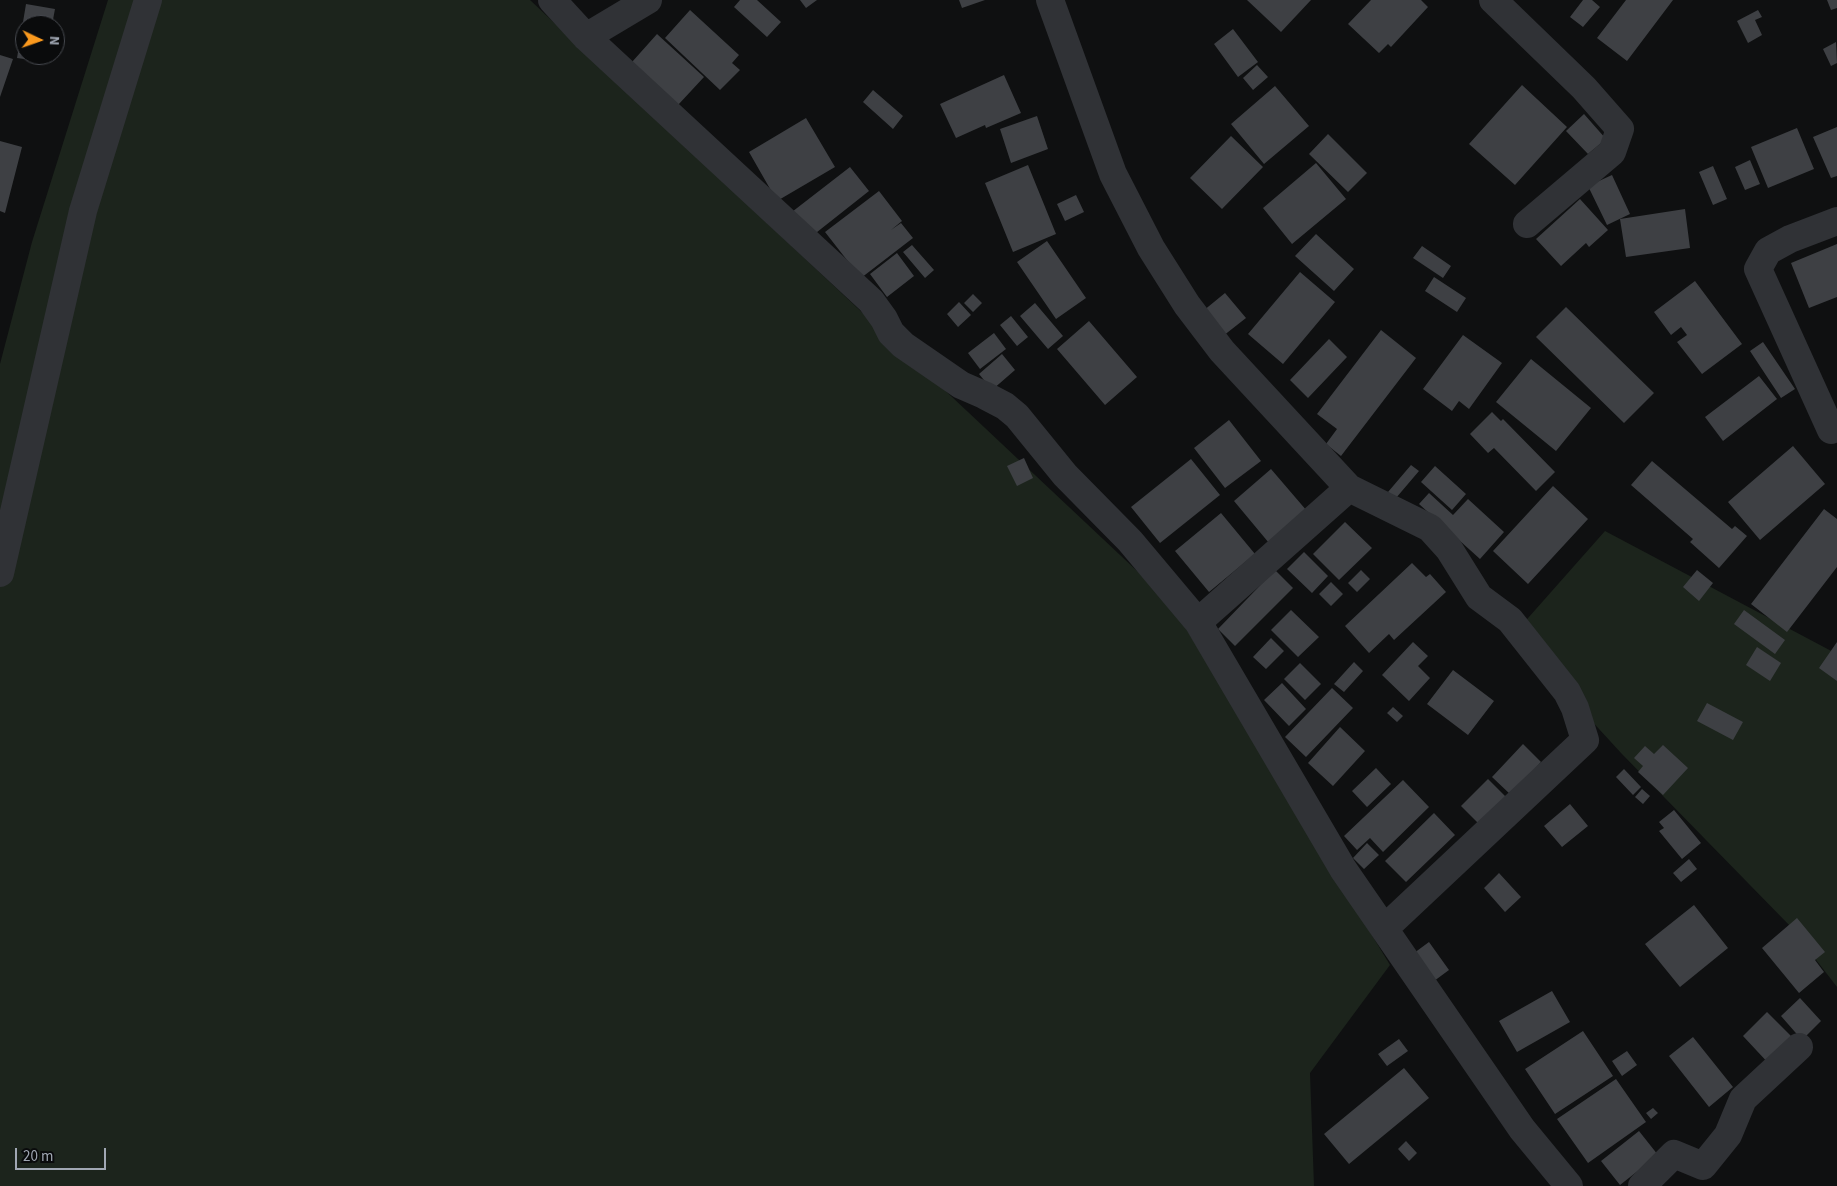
<!DOCTYPE html>
<html>
<head>
<meta charset="utf-8">
<style>
	body { margin:0 }
	#map { position:relative; width:1837px; height:1186px; overflow:hidden; background:#0f1011; font-family:"Source Sans 3",sans-serif }
	canvas { display:block }
	.north { position:absolute; left:15px; top:15px; width:50px; height:50px; box-sizing:border-box; background:#0a0b0c; border:1px solid #46494f; border-radius:50%; rotate:93deg; font-size:14px; font-weight:700; line-height:20px; text-align:center; color:#a0a7b3 }
	.north::after { content:''; display:block; margin:auto; width:18px; height:22px; background:#fa991e; clip-path:polygon(50% 0,100% 100%,50% 72%,0 100%) }
	.scale { position:absolute; left:15px; top:1148px; width:91px; height:22px; box-sizing:border-box; border:2px solid #a0a7b3; border-top:0; padding-left:6px; font-size:15px; line-height:18px; white-space:nowrap; color:#a0a7b3; -webkit-text-stroke:4px #0a0b0c; paint-order:stroke }
</style>
</head>
<body>
<div id="map">
<canvas width="1837" height="1186"></canvas>
<div class="north">N</div>
<div class="scale">20 m</div>
</div>
<script>
const ctx = document.querySelector('canvas').getContext('2d');
ctx.lineJoin = 'round';
function fill(path, color) { ctx.fillStyle = color; ctx.fill(path, 'evenodd'); }
const toPath = rows => new Path2D(rows.map(r => 'M' + r).join(''));
function strokePath(path, color, width, dash) { ctx.strokeStyle = color; ctx.lineWidth = width; ctx.lineCap = dash ? 'butt' : 'round'; ctx.setLineDash(dash || []); ctx.stroke(path); }
fill(toPath([
	[108,0,530,0,1170,602,1390,965,1310,1073,1314,1186,0,1186,0,364,32,242],
	[1605,531,1837,654,1837,987,1790,926,1621,753,1513,635]
]), '#1c241c');
fill(toPath([
	[740,0,757,0,781,22,767,37,734,7],
	[800,0,817,0,806,8],
	[959,0,985,0,962,8],
	[1247,0,1311,0,1281,32],
	[1371,0,1421,0,1428,7,1391,47,1388,44,1379,53,1348,24],
	[1583,0,1592,0,1600,7,1583,27,1570,17],
	[1626,0,1673,0,1627,61,1597,38],
	[1827,0,1837,0,1837,8,1831,10],
	[26,4,55,9,52,25,25,25,25,55,47,55,46,62,17,58],
	[690,10,739,55,732,63,740,70,720,90,665,38],
	[1758,10,1762,17,1755,20,1762,35,1748,43,1737,21],
	[1233,29,1258,62,1238,77,1214,44],
	[657,34,704,77,678,105,632,62],
	[1836,42,1837,63,1831,66,1823,49],
	[0,55,13,59,0,97],
	[1257,65,1268,77,1253,90,1243,78],
	[1004,75,1021,113,986,128,985,125,956,138,940,104],
	[1522,85,1567,127,1515,185,1469,144],
	[1275,86,1309,126,1264,164,1231,124],
	[873,90,903,116,893,129,863,102],
	[1584,114,1606,139,1588,154,1566,131],
	[1037,116,1048,149,1011,163,1000,129],
	[806,118,835,167,777,201,749,152],
	[1837,127,1837,176,1831,178,1813,137],
	[1797,128,1814,169,1768,188,1751,147],
	[1328,134,1367,173,1348,192,1309,154],
	[1231,136,1263,167,1222,209,1190,178],
	[0,141,22,147,5,213,0,211],
	[1750,160,1760,184,1745,190,1735,167],
	[1316,163,1346,199,1292,244,1263,208],
	[1028,165,1056,234,1013,252,985,183],
	[1713,166,1727,199,1713,205,1699,172],
	[850,167,869,191,807,240,788,215],
	[1612,175,1630,214,1607,225,1588,186],
	[879,191,902,221,891,230,901,223,913,238,861,278,825,232],
	[1076,195,1084,212,1065,221,1057,204],
	[1580,199,1608,230,1589,247,1586,243,1561,266,1536,239],
	[1685,209,1690,248,1626,257,1620,219],
	[1316,234,1354,269,1334,291,1295,256],
	[1047,241,1086,298,1056,319,1017,262],
	[1837,244,1837,297,1809,308,1791,263],
	[912,245,934,270,925,278,903,252],
	[1422,246,1451,266,1443,278,1413,258],
	[897,253,914,276,887,297,870,274],
	[1300,272,1335,302,1283,364,1248,334],
	[1434,277,1466,298,1457,312,1425,291],
	[1695,281,1742,344,1702,374,1677,342,1687,335,1681,327,1671,335,1654,312],
	[1225,293,1246,318,1223,336,1203,311],
	[973,294,982,303,973,312,964,303],
	[959,302,971,315,958,327,947,314],
	[1035,303,1063,336,1048,349,1020,316],
	[1566,307,1654,393,1624,423,1536,337],
	[1011,316,1028,337,1017,346,1000,325],
	[1089,321,1137,377,1105,405,1057,349],
	[1381,330,1416,358,1341,456,1326,444,1337,429,1317,414],
	[994,333,1006,349,980,369,968,353],
	[1463,335,1502,363,1469,409,1459,401,1452,411,1423,389],
	[1329,339,1347,357,1308,398,1290,380],
	[1763,342,1795,389,1781,398,1750,351],
	[1002,354,1015,370,992,390,979,374],
	[1531,359,1591,408,1556,451,1496,402],
	[1759,376,1777,399,1723,441,1705,417],
	[1492,412,1501,421,1503,419,1555,472,1536,491,1494,448,1488,453,1470,434],
	[1229,420,1261,461,1225,488,1194,448],
	[1793,446,1825,484,1760,540,1728,502],
	[1024,458,1033,478,1017,486,1007,466],
	[1191,459,1220,495,1160,543,1131,507],
	[1652,461,1732,529,1735,526,1747,536,1719,568,1690,542,1693,539,1631,485],
	[1411,465,1419,471,1396,498,1388,492],
	[1435,466,1466,494,1452,510,1421,482],
	[1271,469,1307,511,1269,543,1234,501],
	[1553,486,1588,519,1528,584,1493,551],
	[1429,493,1453,515,1468,499,1504,532,1480,559,1419,504],
	[1824,509,1837,519,1837,567,1787,632,1751,604],
	[1221,513,1255,554,1209,592,1175,551],
	[1345,522,1372,548,1339,580,1313,554],
	[1304,552,1328,576,1312,593,1287,569],
	[1412,563,1426,577,1430,574,1446,592,1394,640,1389,634,1369,653,1345,626],
	[1275,570,1293,588,1235,646,1218,629],
	[1361,570,1370,579,1357,592,1348,583],
	[1697,570,1713,583,1699,601,1683,587],
	[1331,582,1343,594,1331,606,1319,594],
	[1291,610,1319,637,1298,657,1271,630],
	[1744,610,1785,640,1775,654,1734,624],
	[1271,638,1284,651,1266,669,1253,657],
	[1413,642,1428,656,1418,666,1430,678,1409,701,1382,675],
	[1837,642,1837,681,1819,668],
	[1757,647,1781,663,1770,681,1746,665],
	[1354,662,1363,671,1344,692,1334,684],
	[1300,663,1321,684,1305,700,1284,679],
	[1453,670,1494,701,1468,735,1427,704],
	[1282,683,1306,709,1289,726,1264,700],
	[1332,688,1353,708,1306,757,1285,737],
	[1707,703,1743,722,1733,740,1697,721],
	[1393,707,1403,716,1397,722,1387,713],
	[1340,727,1365,751,1333,786,1308,763],
	[1523,744,1541,762,1511,795,1492,777],
	[1663,745,1688,768,1663,795,1638,772,1643,766,1634,758,1645,746,1654,754],
	[1376,768,1391,784,1367,807,1352,791],
	[1624,769,1641,787,1633,795,1616,777],
	[1488,779,1506,797,1479,824,1461,806],
	[1403,780,1429,807,1383,852,1370,838,1357,850,1344,836],
	[1642,789,1650,796,1643,804,1635,797],
	[1570,804,1588,826,1562,847,1544,826],
	[1674,810,1701,843,1682,859,1659,831,1664,828,1659,822],
	[1434,813,1455,835,1406,882,1385,861],
	[1367,843,1379,855,1364,869,1353,858],
	[1689,859,1697,869,1681,882,1673,873],
	[1499,873,1521,897,1505,912,1484,888],
	[1694,905,1728,948,1680,987,1645,944],
	[1797,918,1825,952,1815,960,1824,972,1799,993,1762,948],
	[1429,942,1449,970,1430,984,1410,956],
	[1552,991,1570,1022,1517,1052,1499,1021],
	[1800,998,1821,1021,1802,1040,1781,1016],
	[1767,1012,1796,1041,1771,1066,1743,1036],
	[1583,1031,1613,1076,1555,1114,1525,1069],
	[1693,1037,1733,1087,1709,1107,1669,1056],
	[1399,1039,1408,1051,1387,1066,1378,1054],
	[1627,1051,1637,1065,1622,1076,1612,1061],
	[1404,1068,1429,1098,1349,1164,1324,1134],
	[1616,1079,1646,1122,1588,1163,1557,1119],
	[1653,1108,1658,1113,1651,1119,1646,1113],
	[1639,1131,1658,1155,1620,1185,1601,1161],
	[1406,1141,1417,1153,1409,1161,1398,1149]
]), '#3e4044');
strokePath(toPath([
	[552,0,586,37,871,301,884,319,891,333,903,345,961,385,984,395,1005,406,1017,416,1065,475,1130,541,1198,622,1343,869,1522,1129,1569,1186],
	[1050,0,1113,174,1151,248,1187,305,1222,351,1349,488,1430,528,1449,549,1479,597,1510,620,1567,692,1575,708,1585,740,1385,928],
	[1493,0,1584,88,1620,129,1612,152,1527,224],
	[586,37,648,0],
	[1831,430,1758,269,1768,251,1790,239,1837,221],
	[0,573,83,211,148,0],
	[1198,622,1349,488],
	[1642,1186,1674,1154,1703,1166,1728,1135,1743,1099,1799,1047]
]), '#303236', 28);
</script>
</body>
</html>
